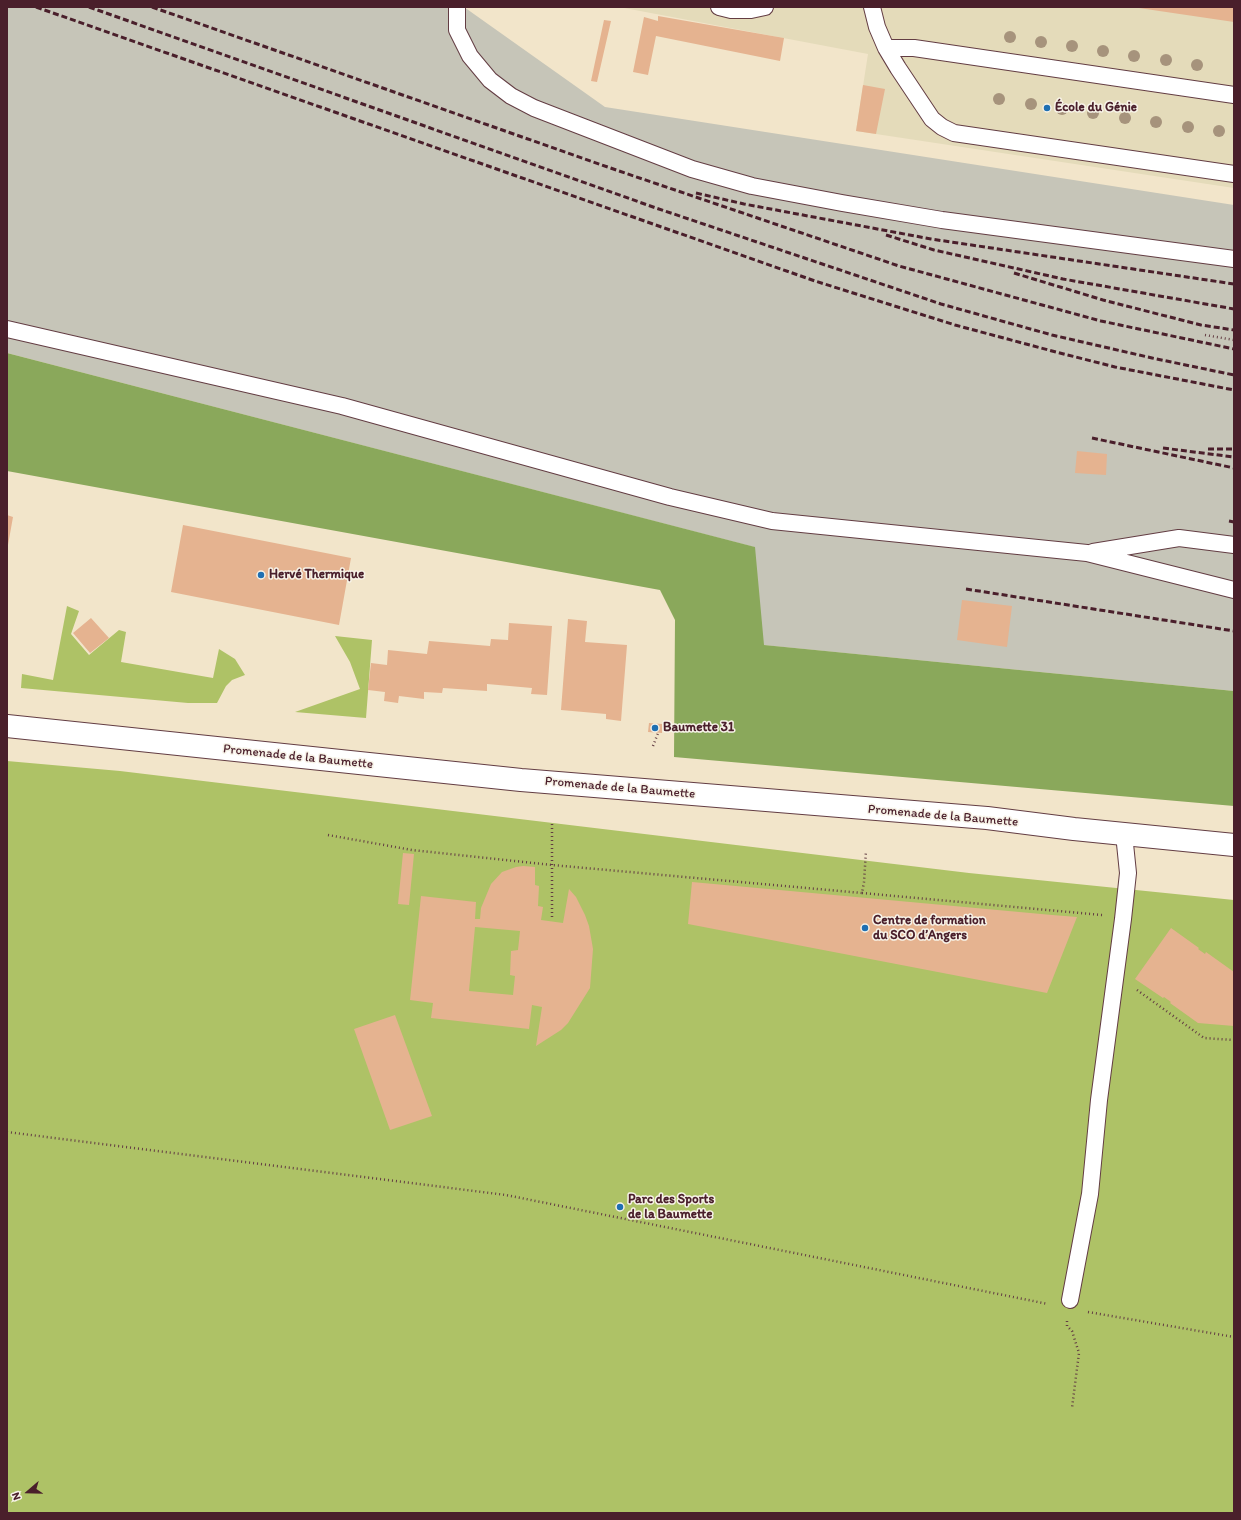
<!DOCTYPE html>
<html>
<head>
<meta charset="utf-8">
<style>
	body { margin:0 }
	#map { position:relative; width:1241px; height:1520px; overflow:hidden; background:#f2e5ca; font-family:Itim,sans-serif }
	canvas { display:block }
	.frame { position:absolute; inset:0; border:8px solid #4a1f2b; pointer-events:none }
	.north { position:absolute; left:8px; top:1472px; width:40px; height:40px; -webkit-text-stroke:3px #f7f3e8; paint-order:stroke; rotate:250deg; font-size:11px; font-weight:700; line-height:16px; text-align:center; color:#4a1f2b }
	.north::after { content:''; display:block; margin:auto; width:14px; height:18px; background:#4a1f2b; clip-path:polygon(50% 0,100% 100%,50% 72%,0 100%) }
</style>
</head>
<body>
<div id="map">
<canvas width="1241" height="1520"></canvas>
<div class="frame"></div>
<div class="north">N</div>
</div>
<script>
const ctx = document.querySelector('canvas').getContext('2d');
ctx.lineJoin = 'round';
function fill(path, color) { ctx.fillStyle = color; ctx.fill(path, 'evenodd'); }
const toPath = rows => new Path2D(rows.map(r => 'M' + r).join(''));
function strokePath(path, color, width, dash) { ctx.strokeStyle = color; ctx.lineWidth = width; ctx.lineCap = dash ? 'butt' : 'round'; ctx.setLineDash(dash || []); ctx.stroke(path); }
function write(font, color, halo, rows, align = 'center') {
  ctx.font = font + ' Itim,sans-serif'; ctx.lineWidth = 3; ctx.setLineDash([]); ctx.textBaseline = 'middle'; ctx.strokeStyle = halo; ctx.fillStyle = color; for (const [text, x, y, turn = 0] of rows) {
    ctx.save(); ctx.translate(x, y); ctx.rotate((+turn || 0) * Math.PI / 180); ctx.textAlign = isNaN(turn) ? turn : align; if (halo) ctx.strokeText(text, 0, 0); ctx.fillText(text, 0, 0); ctx.restore();
  }
}
fill(toPath([
	[619,7,1234,7,1234,188,856,131,868,54]
]), '#e4dbba');
fill(toPath([
	[7,7,464,7,605,107,1234,205,1234,691,763,645,754,547,7,353]
]), '#c6c5b8');
fill(toPath([
	[67,606,79,611,71,634,89,655,119,630,126,632,121,662,213,678,219,649,235,659,245,675,232,680,226,686,217,703,188,703,21,688,22,674,53,680],
	[335,636,372,640,366,718,295,712,360,689,350,662],
	[7,761,120,771,969,873,1234,900,1234,1513,7,1513]
]), '#aec266');
fill(toPath([
	[7,353,755,547,764,645,1234,691,1234,806,674,757,675,620,660,590,7,471]
]), '#8aa85b');
fill(toPath([
	[1139,7,1234,7,1234,22,1139,8],
	[658,16,784,38,780,61,656,36,648,75,633,72,644,17,658,21],
	[604,20,611,21,597,82,591,81],
	[863,85,885,89,876,134,856,131],
	[1077,451,1107,454,1106,475,1075,473],
	[7,515,13,517,8,545,7,545],
	[183,525,351,558,339,625,171,592],
	[962,600,1012,606,1007,647,957,640],
	[91,618,109,638,90,653,73,633],
	[568,619,587,621,585,642,627,645,621,721,606,719,606,714,561,710],
	[509,623,552,626,547,695,531,694,532,688,487,684,487,691,443,688,442,693,424,692,424,699,399,696,398,703,384,701,385,692,368,690,371,663,387,665,388,650,427,654,429,641,490,646,491,639,508,640],
	[649,723,662,724,662,733,648,732],
	[403,853,414,854,409,905,398,904],
	[523,866,535,867,535,885,539,886,538,906,543,907,541,920,563,923,569,889,576,897,585,915,589,926,593,949,590,988,568,1023,561,1030,536,1046,542,1007,532,1005,529,1029,431,1018,433,1003,410,1000,421,896,476,902,475,919,480,919,481,908,491,884,502,872,516,867],
	[475,927,520,931,518,950,511,951,510,975,515,976,513,995,469,991],
	[692,882,1052,915,1077,917,1047,993,688,924],
	[1171,928,1199,948,1198,949,1205,954,1206,952,1234,972,1234,1026,1198,1023,1170,1003,1171,1002,1164,997,1163,998,1135,979],
	[395,1015,432,1116,390,1130,354,1029]
]), '#e5b390');
const service = toPath([
	[457,7,457,30,470,56,490,80,511,96,534,108,692,169,752,186,842,203,942,220,1234,259],
	[719,7,731,10,751,10,765,7],
	[872,7,877,27,886,48,898,68,932,119,942,127,954,133,1234,174],
	[886,48,914,48,1234,95],
	[7,329,342,406,670,497,772,521,1087,553,1234,590],
	[1093,552,1179,538,1234,545],
	[1070,1300,1090,1194,1099,1100,1123,919,1128,873,1124,834]
]);
const tertiary = toPath([
	[7,726,521,780,987,818,1074,829,1234,845]
]);
strokePath(service, '#633d43', 18);
strokePath(tertiary, '#633d43', 24);
strokePath(toPath([
	[1205,335,1234,340],
	[653,746,658,733],
	[328,835,412,850,552,865,862,893,864,882,866,851],
	[862,893,1102,915],
	[552,917,552,824],
	[1137,990,1204,1038,1234,1040],
	[7,1132,506,1195,1048,1304],
	[1088,1312,1234,1337],
	[1067,1321,1067,1326,1072,1331,1079,1353,1072,1408]
]), '#633d43', 2.5, [1, 3]);
strokePath(service, '#fff', 16);
strokePath(tertiary, '#fff', 22);
strokePath(toPath([
	[36,7,815,281,955,325,1056,352,1115,367,1234,390],
	[89,7,656,208,941,304,1052,335,1152,358,1234,375],
	[152,7,619,171,899,266,1101,321,1234,349],
	[696,193,744,204,931,239,1234,284],
	[886,235,934,250,1063,279,1234,309],
	[1014,273,1103,300,1201,325,1234,330],
	[1092,438,1234,468],
	[1163,448,1234,457],
	[1208,449,1234,449],
	[1229,521,1234,522],
	[966,589,1234,631]
]), '#4a1f2b', 3, [6, 3]);
ctx.fillStyle = '#a6937c';
for (const [x, y] of [
	[1010,37],
	[1041,42],
	[1072,46],
	[1103,51],
	[1134,56],
	[1166,60],
	[1197,65],
	[999,99],
	[1031,104],
	[1062,109],
	[1093,113],
	[1125,118],
	[1156,122],
	[1188,127],
	[1219,131]
]) { ctx.beginPath(); ctx.arc(x, y, 6, 0, 2 * Math.PI); ctx.fill(); }
for (const [x, y, r, color] of [
	[1047,108,4,"#1f6fb2"],
	[261,575,4,"#1f6fb2"],
	[655,728,4,"#1f6fb2"],
	[865,928,4,"#1f6fb2"],
	[620,1207,4,"#1f6fb2"]
]) { const dot = new Path2D(); dot.arc(x, y, r, 0, 2 * Math.PI); ctx.fillStyle = color; ctx.fill(dot); strokePath(dot, '#f7f3e8', 1.5); }
write('bold 13px', '#4a1f2b', '#f7f3e8', [
	["École du Génie",1055,108],
	["Hervé Thermique",269,575],
	["Baumette 31",663,728],
	["Centre de formation",873,921],
	["du SCO d’Angers",873,936],
	["Parc des Sports",628,1200],
	["de la Baumette",628,1215]
], 'left');
write('13px', '#4a1f2b', '#f7f3e8', [
	["Promenade de la Baumette",298,757,6],
	["Promenade de la Baumette",620,788,5],
	["Promenade de la Baumette",943,816,5]
]);
</script>
</body>
</html>
